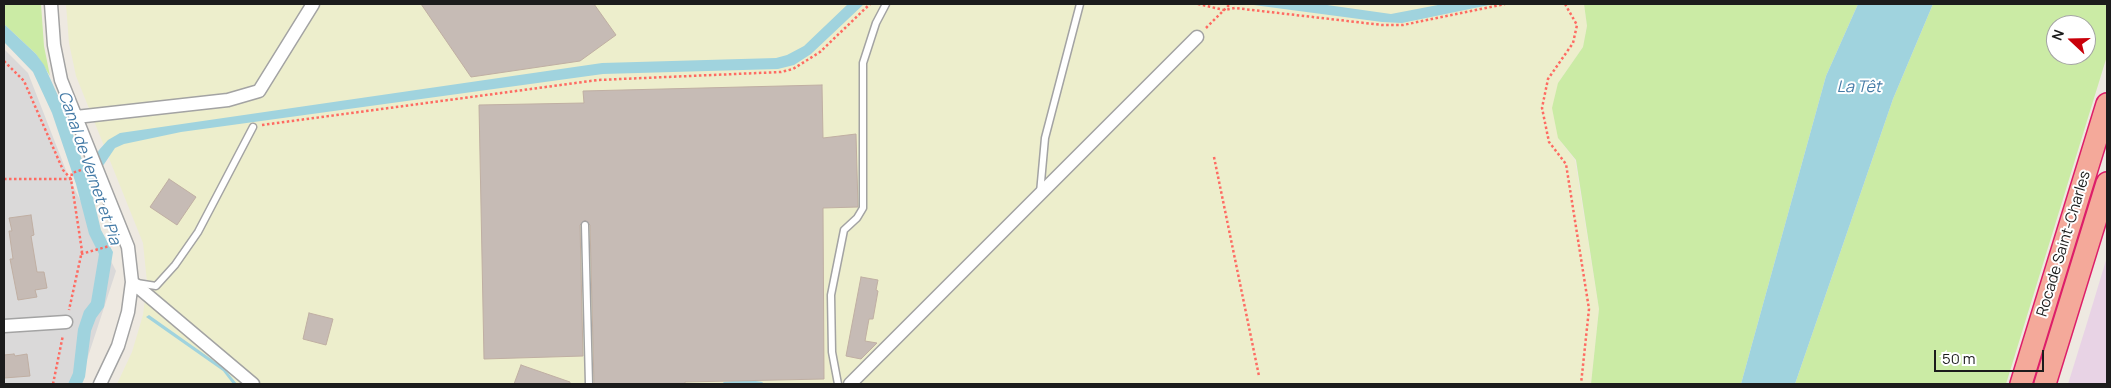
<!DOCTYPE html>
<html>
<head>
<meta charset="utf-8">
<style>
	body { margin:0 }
	#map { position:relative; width:2111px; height:388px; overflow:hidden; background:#eee9e1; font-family:Manrope,sans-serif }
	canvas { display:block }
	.frame { position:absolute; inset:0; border:5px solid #1c1c1c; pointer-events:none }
	.north { position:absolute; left:2046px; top:15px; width:50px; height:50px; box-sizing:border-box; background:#fff; border:1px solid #a4a4a4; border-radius:50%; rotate:291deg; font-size:14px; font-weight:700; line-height:20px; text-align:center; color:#1c1c1c }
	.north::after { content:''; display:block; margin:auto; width:18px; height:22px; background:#c9000a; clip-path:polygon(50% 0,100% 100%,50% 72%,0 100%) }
	.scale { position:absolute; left:1934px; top:350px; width:110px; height:22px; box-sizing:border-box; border:2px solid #1c1c1c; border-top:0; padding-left:6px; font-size:15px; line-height:18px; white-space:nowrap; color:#1c1c1c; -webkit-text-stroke:4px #fff; paint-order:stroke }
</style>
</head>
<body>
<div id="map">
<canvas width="2111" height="388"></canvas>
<div class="frame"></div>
<div class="north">N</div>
<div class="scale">50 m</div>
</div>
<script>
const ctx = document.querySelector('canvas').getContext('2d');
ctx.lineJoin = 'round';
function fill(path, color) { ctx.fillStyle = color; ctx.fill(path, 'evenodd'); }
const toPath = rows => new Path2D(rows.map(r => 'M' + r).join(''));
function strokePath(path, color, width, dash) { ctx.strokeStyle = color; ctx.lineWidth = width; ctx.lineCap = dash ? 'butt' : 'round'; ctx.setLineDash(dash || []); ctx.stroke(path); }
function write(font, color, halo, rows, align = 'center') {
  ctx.font = font + ' Manrope,sans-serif'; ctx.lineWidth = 4; ctx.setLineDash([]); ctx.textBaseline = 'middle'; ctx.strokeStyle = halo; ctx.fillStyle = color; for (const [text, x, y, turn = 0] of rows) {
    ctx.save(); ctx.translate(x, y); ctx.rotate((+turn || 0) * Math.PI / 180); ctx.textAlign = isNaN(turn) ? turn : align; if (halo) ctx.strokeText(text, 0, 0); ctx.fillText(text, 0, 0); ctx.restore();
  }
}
fill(toPath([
	[4,49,28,73,69,178,116,271,79,384,4,384]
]), '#dad9d9');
fill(toPath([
	[2107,257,2107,384,2068,384,2087,323]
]), '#e8d3e5');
fill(toPath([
	[66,4,1584,4,1587,26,1583,47,1558,83,1558,138,1575,160,1599,309,1591,384,117,384,132,352,143,315,147,282,143,243,76,76,69,43]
]), '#edeecc');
fill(toPath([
	[4,4,41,4,44,46,50,76,36,54,4,24],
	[1584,4,1858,4,1826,76,1741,384,1591,384,1599,309,1576,160,1558,138,1552,108,1558,83,1583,47,1587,26],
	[1933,4,2107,4,2107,56,2006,384,1795,384,1893,99],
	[2056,25,2086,25,2086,55,2056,55]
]), '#cbeba5');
fill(toPath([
	[848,4,864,4,811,54,794,65,778,69,603,74,181,132,124,144,115,148,90,185,101,230,113,252,104,307,96,318,91,331,85,377,82,384,68,384,73,373,78,329,84,311,91,302,99,254,89,234,76,184,52,113,33,72,4,42,4,24,36,54,44,65,64,109,86,171,99,150,108,140,120,133,602,63,776,58,787,55,804,46],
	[1246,4,1320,4,1391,14,1443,4,1494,4,1402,23,1382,22],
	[1858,4,1933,4,1893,99,1795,384,1741,384,1826,76],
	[149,315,224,368,237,384,233,384,223,371,146,317]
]), '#a0d3de');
strokePath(toPath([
	[725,384,746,382,761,384]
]), '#a0d3de', 4.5);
const building = toPath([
	[421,4,594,4,616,35,580,61,471,77,421,4],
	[822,85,823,138,856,134,858,207,823,208,824,379,685,382,685,384,594,384,590,225,585,220,580,225,583,356,484,359,479,105,584,103,583,91,822,85],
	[169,179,196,197,177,225,150,207,169,179],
	[31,215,34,235,31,236,37,272,44,272,47,288,35,290,37,297,18,300,10,259,13,259,9,231,12,231,9,218,31,215],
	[861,277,878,280,876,290,878,291,873,319,869,319,865,341,877,343,861,359,846,356,861,277],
	[309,313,333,319,326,345,303,339,309,313],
	[14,354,15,356,27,354,30,376,4,378,4,355,14,354],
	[521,365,570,382,570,384,514,384,521,365]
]);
fill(building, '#c6bbb5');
strokePath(building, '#c0afa3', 1);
const service = toPath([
	[1040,193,1045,138,1080,4],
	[585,225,589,384],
	[137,283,156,286,175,265,198,232,253,127],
	[838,384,832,352,831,295,844,230,857,218,863,208,863,63,876,23,886,4]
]);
const minor = toPath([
	[51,4,54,45,61,80,128,247,132,282,128,312,118,346,100,384],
	[76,117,228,100,259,91,313,4],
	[132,282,253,384],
	[4,326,66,322],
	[850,384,1197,37]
]);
const trunk = toPath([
	[2021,384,2107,104],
	[2045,384,2107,183]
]);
strokePath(service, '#a3a3a3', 9);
strokePath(minor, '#a3a3a3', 15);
strokePath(trunk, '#dd1e69', 24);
strokePath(toPath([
	[1198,4,1224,10,1235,8,1382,25,1403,25,1505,4],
	[1565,4,1577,25,1573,43,1548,79,1542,108,1549,142,1566,164,1589,309,1581,384],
	[1206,28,1230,4],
	[4,61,24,81,63,170,71,179,82,251,69,310],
	[262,125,598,80,781,72,793,69,820,52,870,4],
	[1214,157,1259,376],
	[4,179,71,179,72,173,84,169],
	[81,254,113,245],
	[53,384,63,335]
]), '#fe6b62', 2.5, [2.5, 2.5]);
strokePath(service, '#fff', 6);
strokePath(minor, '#fff', 12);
strokePath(trunk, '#f4a99a', 21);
write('15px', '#1c1c1c', '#fff', [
	["Rocade Saint-Charles",2064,244,-73]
]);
write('italic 16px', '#437aa6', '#fff', [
	["La Têt",1859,88],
	["Canal de Vernet et Pia",89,168,71]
]);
</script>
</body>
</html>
